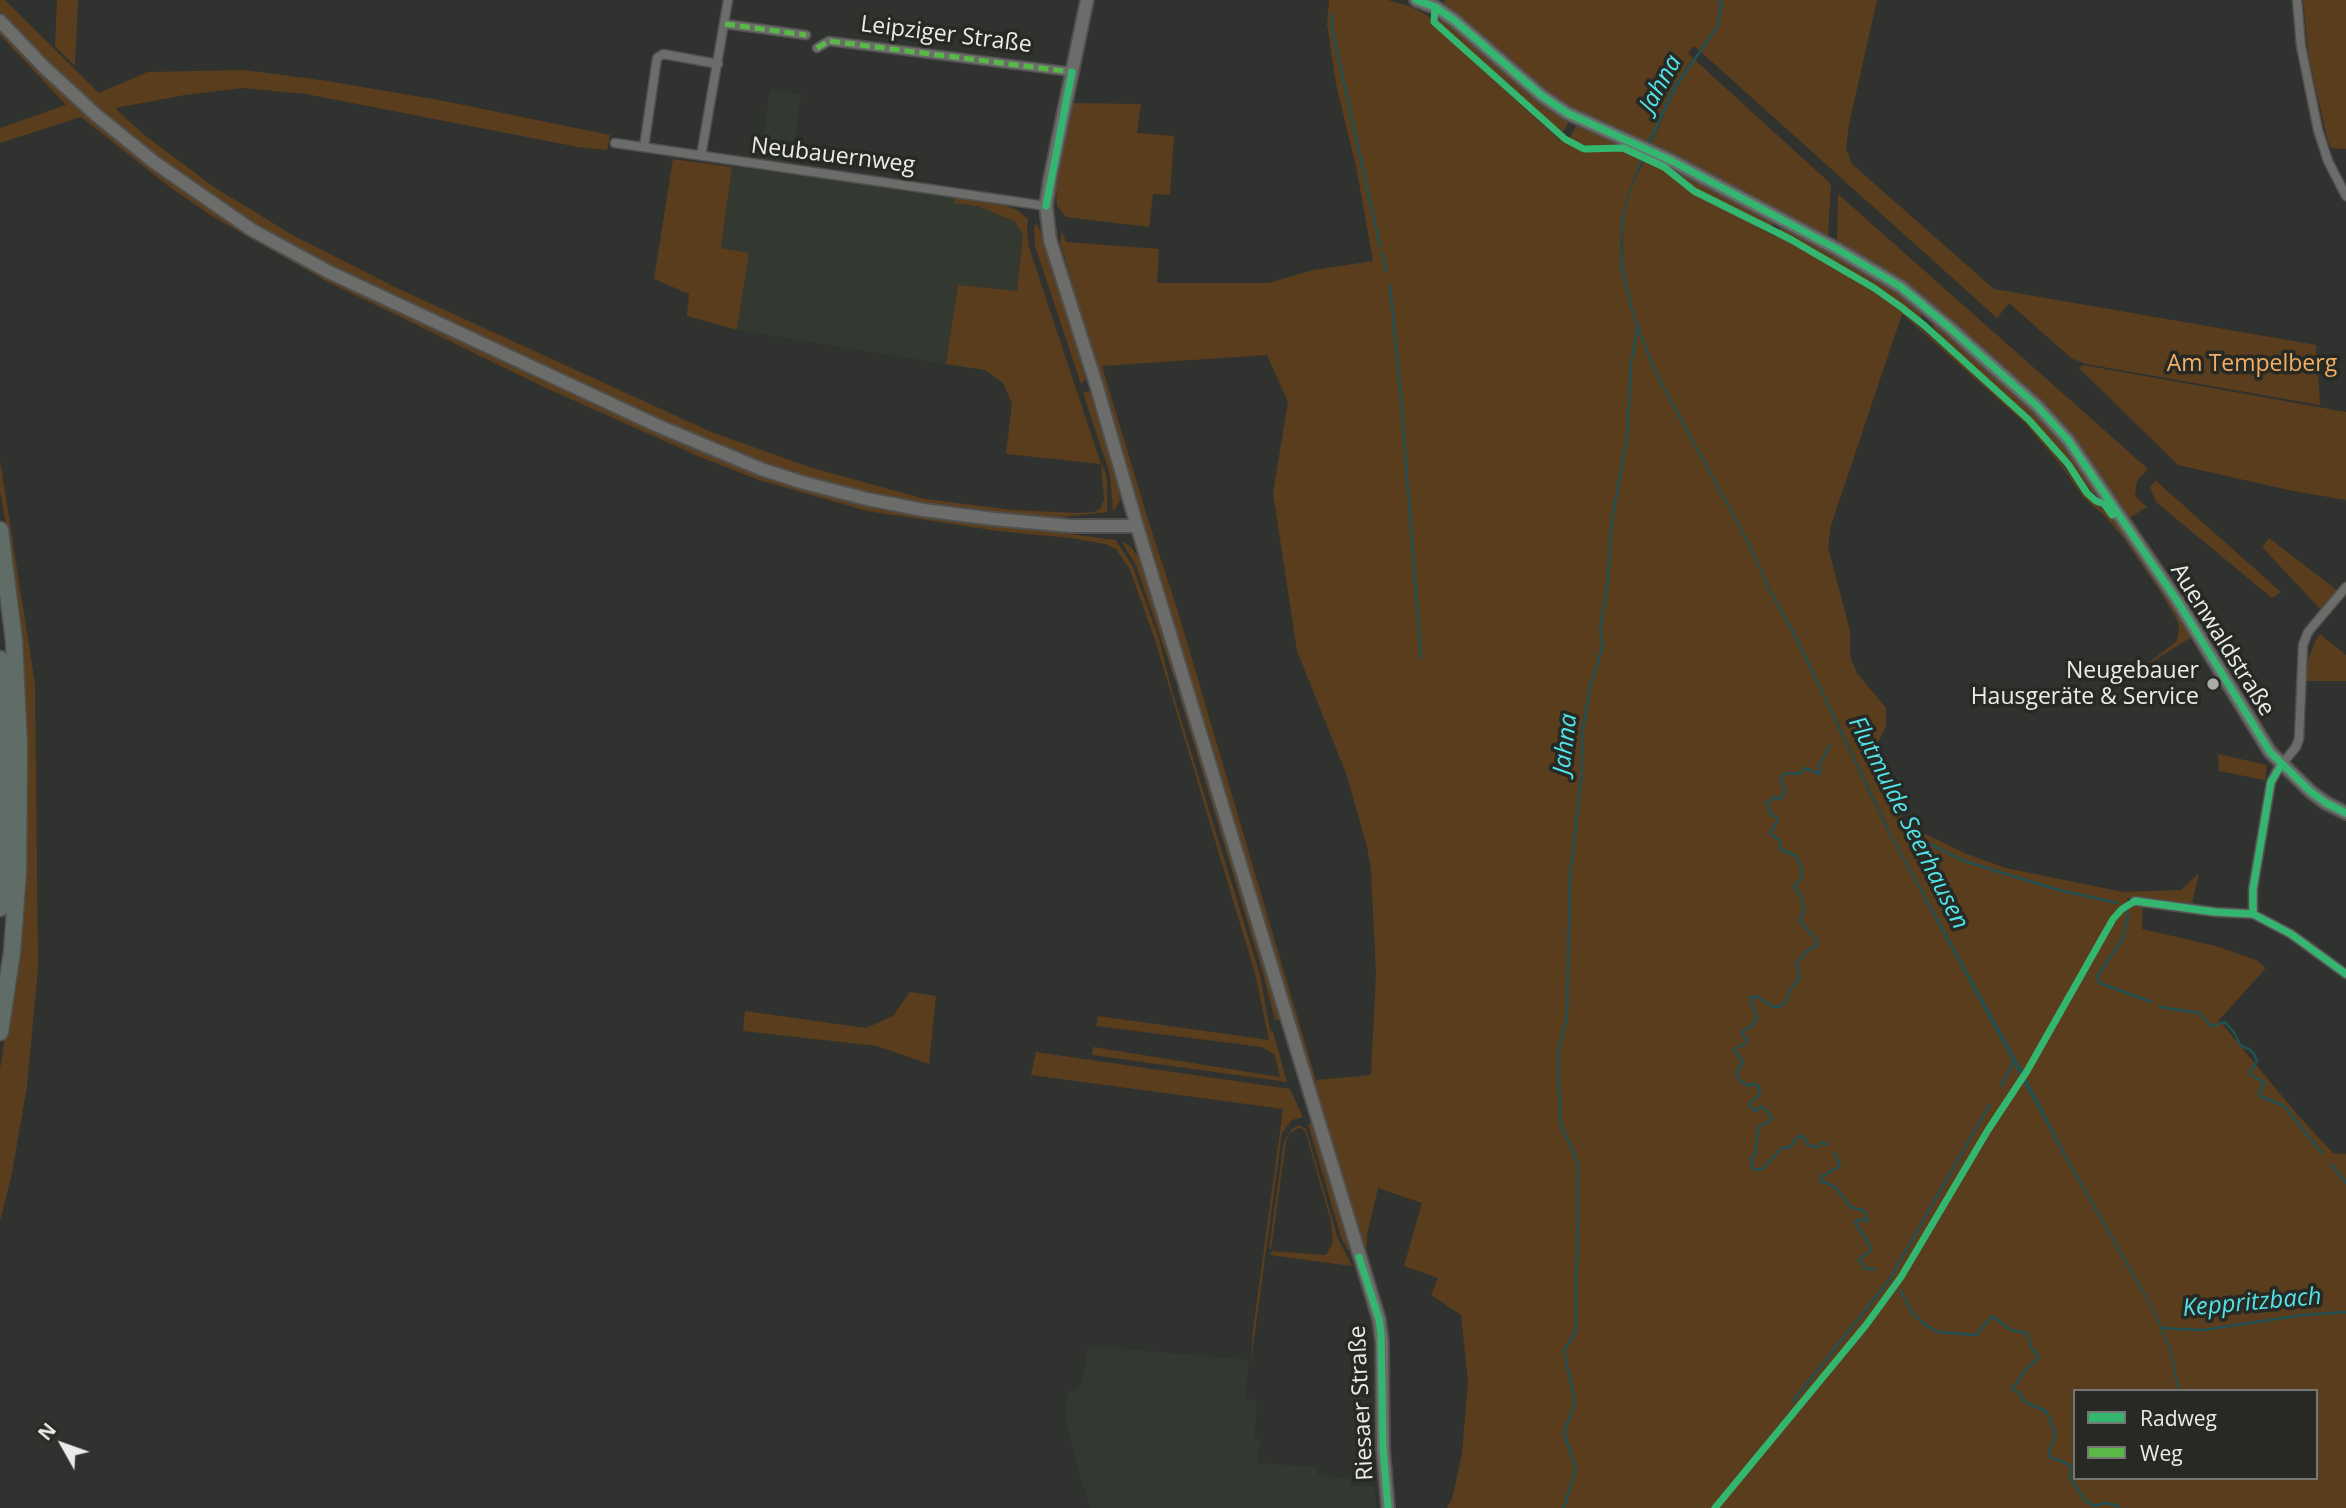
<!DOCTYPE html>
<html>
<head>
<meta charset="utf-8">
<style>
	body { margin:0 }
	#map { position:relative; width:2346px; height:1508px; overflow:hidden; background:#30322f; font-family:"Open Sans",sans-serif }
	canvas { display:block }
	.legend { position:absolute; left:2073px; top:1389px; width:245px; height:91px; box-sizing:border-box; background:#262924; border:2px solid #747773; margin:0; padding:9px 12px; list-style:none; font-size:21px; color:#eaece9 }
	.legend li { display:flex; align-items:center; gap:14px; height:35px }
	.legend b { width:35px; border:2px solid #747773 }
	.north { position:absolute; left:28px; top:1410px; width:70px; height:70px; -webkit-text-stroke:5px #262924; paint-order:stroke; rotate:310deg; font-size:19px; font-weight:700; line-height:28px; text-align:center; color:#eaece9 }
	.north::after { content:''; display:block; margin:auto; width:24px; height:32px; background:#eaece9; clip-path:polygon(50% 0,100% 100%,50% 72%,0 100%) }
</style>
</head>
<body>
<div id="map">
<canvas width="2346" height="1508"></canvas>
<ul class="legend">
<li><b style="height:9px;background:#33b770"></b>Radweg</li>
<li><b style="height:9px;background:#58b947"></b>Weg</li>
</ul>
<div class="north">N</div>
</div>
<script>
const ctx = document.querySelector('canvas').getContext('2d');
ctx.lineJoin = 'round';
function fill(path, color) { ctx.fillStyle = color; ctx.fill(path, 'evenodd'); }
const toPath = rows => new Path2D(rows.map(r => 'M' + r).join(''));
function strokePath(path, color, width, dash) { ctx.strokeStyle = color; ctx.lineWidth = width; ctx.lineCap = dash ? 'butt' : 'round'; ctx.setLineDash(dash || []); ctx.stroke(path); }
function write(font, color, halo, rows, align = 'center') {
  ctx.font = font + ' "Open Sans",sans-serif'; ctx.lineWidth = 7; ctx.setLineDash([]); ctx.textBaseline = 'middle'; ctx.strokeStyle = halo; ctx.fillStyle = color; for (const [text, x, y, turn = 0] of rows) {
    ctx.save(); ctx.translate(x, y); ctx.rotate((+turn || 0) * Math.PI / 180); ctx.textAlign = isNaN(turn) ? turn : align; if (halo) ctx.strokeText(text, 0, 0); ctx.fillText(text, 0, 0); ctx.restore();
  }
}
fill(toPath([
	[770,89,801,94,792,163,760,159],
	[732,167,955,196,1001,204,1017,210,1023,233,1017,291,958,285,946,364,737,330,749,253,721,249],
	[1089,1346,1249,1360,1245,1399,1257,1401,1254,1437,1260,1439,1258,1463,1317,1467,1318,1476,1350,1478,1350,1486,1375,1486,1376,1508,1090,1508,1075,1457,1066,1417,1066,1400,1068,1393,1080,1387]
]), '#333930');
fill(toPath([
	[0,0,5,0,99,93,148,72,244,70,328,81,444,101,610,135,607,150,578,147,306,94,243,88,185,95,115,108,143,134,214,187,294,236,399,289,709,431,809,467,925,499,1013,510,1077,513,1095,512,1100,509,1104,500,1101,464,1006,454,1012,404,1003,383,985,370,946,364,958,285,1017,291,1023,234,1014,221,978,206,954,203,955,196,1001,204,1017,210,1028,219,1027,229,1029,247,1101,464,1105,470,1107,480,1107,512,1062,517,1000,514,925,505,804,476,765,463,659,420,332,267,249,221,137,141,107,117,95,103,77,90,0,12],
	[57,0,78,0,75,66,55,46],
	[1329,0,1388,0,1409,6,1427,15,1442,33,1561,141,1585,151,1622,151,1641,158,1625,204,1621,223,1620,253,1623,268,1623,224,1626,205,1634,182,1675,90,1695,60,1831,184,1828,234,1826,237,1661,150,1661,147,1658,145,1650,160,1663,168,1682,186,1772,235,1789,241,1892,303,2010,405,2043,439,2087,497,2108,513,2126,536,2130,537,2193,636,2149,664,2148,663,2177,641,2179,629,2178,622,2163,596,2125,540,2104,515,2084,498,2063,468,2025,423,1902,314,1831,525,1828,547,1850,631,1850,656,1857,673,1886,708,1886,726,1876,746,1876,758,1884,785,1905,822,1912,828,1967,854,2006,868,2123,892,2181,890,2199,873,2192,903,2127,898,2129,906,2143,905,2142,929,2216,946,2256,960,2266,968,2219,1020,2296,1113,2333,1153,2346,1154,2346,1508,1447,1508,1452,1499,1462,1454,1468,1381,1461,1315,1431,1295,1438,1278,1404,1266,1422,1203,1378,1188,1367,1235,1367,1246,1361,1247,1323,1122,1315,1086,1316,1081,1313,1080,1212,753,1060,242,1062,231,1066,242,1159,249,1157,283,1269,283,1313,270,1373,261,1357,171,1336,84,1327,24],
	[1267,355,1288,402,1273,493,1297,651,1347,776,1367,847,1371,870,1376,973,1371,1075,1316,1080,1178,612,1150,526,1102,366],
	[1699,450,1750,544,1770,589,1796,635,1889,829,1887,830,1794,636,1768,589,1748,544],
	[2075,1391,2316,1391,2316,1478,2075,1478],
	[1445,0,1717,0,1720,5,1717,25,1699,50,1694,46,1688,53,1693,58,1672,89,1649,142,1636,137,1635,139,1593,122,1544,92,1443,7],
	[1721,0,1877,0,1849,124,1846,148,1852,164,1994,289,2316,345,2320,405,2086,364,2071,358,2009,303,1997,318,1701,52,1719,26,1723,5],
	[2303,0,2346,0,2346,149,2331,148,2328,141,2309,59],
	[1439,14,1567,118,1569,121,1564,131,1561,133,1481,61,1437,20],
	[0,28,214,210,657,431,924,515,1116,540,1133,567,1159,639,1171,687,1260,975,1270,1030,1273,1032,1287,1082,1092,1055,1093,1047,1280,1077,1275,1055,1262,1047,1096,1026,1098,1016,1269,1040,1256,977,1155,640,1130,570,1116,549,1105,544,1071,538,998,531,867,511,759,480,698,456,546,388,326,281,210,215,167,185,81,117,0,143,0,128,66,105,0,35],
	[1071,103,1141,104,1137,133,1174,136,1170,195,1153,194,1149,227,1066,217,1057,206,1056,186],
	[1578,123,1632,148,1631,150,1617,146,1595,147,1574,143,1569,139],
	[673,159,732,167,721,248,749,253,737,330,687,316,689,294,654,279],
	[1666,165,1774,221,1771,228,1695,189],
	[1838,194,2148,469,2137,481,2135,496,2147,507,2129,518,2071,438,2052,416,1837,242],
	[1036,223,1040,230,1052,273,1071,323,1089,376,1081,384,1035,246,1034,229],
	[1784,226,1836,253,1898,291,1921,312,1922,321,1875,286,1780,233,1780,228],
	[1933,321,2035,409,2065,442,2101,498,2090,491,2070,463,2031,417,1948,343,1932,326],
	[2083,365,2346,412,2346,500,2293,491,2178,465,2079,368],
	[1089,391,1094,393,1117,477,1120,501,1113,512,1110,474,1083,393],
	[0,460,35,684,38,968,27,1086,12,1173,0,1221,0,1070,18,952,8,535,0,492],
	[2155,480,2281,592,2272,598,2156,502,2150,488],
	[2269,538,2338,591,2322,611,2262,547],
	[1121,541,1130,546,1138,556,1180,679,1175,681,1136,565],
	[2320,634,2346,655,2346,681,2306,681,2308,660,2315,642],
	[1182,686,1282,1019,1275,1020,1263,974,1177,688],
	[2218,754,2267,765,2265,780,2219,771],
	[910,992,936,996,929,1064,877,1046,743,1031,745,1011,866,1028,893,1016],
	[1036,1052,1290,1089,1303,1117,1292,1120,1282,1133,1251,1361,1253,1330,1283,1109,1031,1075],
	[1308,1124,1313,1124,1350,1244,1351,1249,1348,1250,1341,1237],
	[1299,1125,1306,1129,1338,1239,1352,1266,1270,1255,1272,1251,1326,1255,1333,1242,1331,1222,1306,1134,1303,1129,1298,1128,1289,1134,1286,1142,1271,1249,1269,1249,1284,1141,1292,1129]
]), '#5a3d1d');
fill(toPath([
	[1717,0,1721,0,1723,5,1719,26,1675,90,1638,171,1626,205,1622,238,1623,268,1635,317,1656,371,1750,544,1770,589,1796,635,1889,830,2022,1070,2067,1157,2155,1311,2171,1349,2180,1391,2178,1391,2169,1349,2153,1311,2065,1158,1887,830,1794,636,1768,589,1748,544,1654,372,1633,317,1620,268,1621,223,1625,204,1641,158,1672,89,1717,25,1720,5]
]), '#215152');
strokePath(toPath([
	[1332,14,1332,29,1380,246],
	[1382,253,1386,272],
	[1390,285,1401,398,1421,657],
	[1916,837,1962,860,1993,870,2059,890,2117,903],
	[2127,910,2128,917,2123,938,2098,975,2098,980,2100,983,2151,1002],
	[2160,1007,2199,1013,2211,1026,2225,1022,2233,1031,2241,1046,2249,1049,2254,1054,2257,1061,2250,1072,2251,1075,2265,1083,2259,1093,2260,1096,2284,1106,2322,1153],
	[2001,1086,2014,1062],
	[1827,1145,1822,1142,1819,1146,1813,1147,1807,1144,1806,1140,1802,1135,1796,1139,1790,1147,1782,1148,1762,1169,1756,1170,1752,1167,1751,1158,1756,1153,1757,1135,1760,1126,1771,1120,1772,1117,1762,1106,1756,1111,1750,1107,1750,1103,1760,1094,1759,1088,1754,1083,1749,1086,1740,1081,1736,1074,1743,1062,1734,1050,1747,1042,1747,1038,1742,1035,1743,1031,1752,1026,1757,1018,1750,998,1756,996,1773,1007,1780,1007,1788,998,1790,990,1800,977,1796,963,1807,951,1817,945,1816,939,1799,920,1804,911,1801,895,1794,887,1801,878,1802,870,1796,856,1780,849,1780,841,1770,833,1777,822,1777,818,1771,814,1766,803,1775,797,1781,799,1785,791,1781,782,1781,777,1787,773,1799,774,1806,768,1819,774,1821,771,1819,766,1830,745],
	[1835,1153,1840,1166,1821,1177,1820,1182,1827,1183,1836,1188,1851,1207,1865,1211,1868,1221,1860,1219,1855,1223,1870,1246,1870,1251,1859,1260,1866,1269,1875,1269],
	[2331,1164,2346,1183],
	[1900,1290,1913,1314,1927,1326,1938,1332,1976,1335,1992,1316,2011,1330,2027,1333,2032,1349,2038,1355,2038,1359,2028,1367,2012,1389,2019,1393,2025,1402,2046,1411,2056,1434,2049,1452,2050,1457,2066,1463,2071,1467,2070,1478,2085,1500,2094,1506,2106,1503,2116,1505,2119,1508],
	[2162,1328,2203,1330,2303,1315,2346,1312],
	[1793,1401,1889,1280,1990,1104],
	[1564,1508,1576,1469,1564,1433,1575,1402,1564,1351,1576,1331,1578,1163,1560,1122,1558,1054,1567,1017,1570,875,1581,781,1583,729,1590,687,1603,646,1600,631,1607,589,1612,519,1627,439,1631,364,1638,324]
]), '#215152', 2.5);
const street = toPath([
	[2297,0,2301,46,2318,130,2328,161,2346,196],
	[725,24,806,35],
	[817,48,829,41,1072,72],
	[615,143,1046,206],
	[644,147,657,58,663,54,718,64],
	[701,156,728,0],
	[2135,901,2215,912,2253,914],
	[2253,914,2253,889,2271,782,2278,769,2296,747,2299,739,2303,645,2308,632,2346,587],
	[2253,914,2291,934,2346,974]
]);
const secondary = toPath([
	[1087,0,1050,179,1046,206,1050,240,1096,384,1137,526,1379,1319,1382,1342,1383,1448,1388,1508],
	[1416,0,1435,7,1454,20,1542,96,1567,113,1672,161,1837,249,1901,287,1950,328,2037,406,2068,440,2178,602,2270,752,2311,792,2326,803,2346,813],
	[0,21,44,67,95,114,154,162,252,230,329,272,656,425,761,469,801,482,867,499,923,510,994,519,1071,526,1137,526]
]);
const highway = toPath([
	[0,530,14,641,19,747,18,871,12,952,0,1032],
	[0,659,5,724,5,836,0,908]
]);
strokePath(street, '#4f504e', 11);
strokePath(secondary, '#4f504e', 16);
strokePath(highway, '#4f504e', 19);
strokePath(street, '#6c6d6a', 8);
strokePath(secondary, '#6c6d6a', 12);
strokePath(highway, '#606d67', 16);
strokePath(toPath([
	[725,24,806,35],
	[817,48,829,41,1072,72]
]), '#58b947', 5, [10, 5]);
strokePath(toPath([
	[1416,0,1435,7,1454,20,1542,96,1567,113,1672,161,1837,249,1901,287,1950,328,2037,406,2068,440,2178,602,2270,752,2311,792,2326,803,2346,813],
	[1435,7,1434,22,1565,139,1584,149,1623,148,1664,167,1694,191,1790,239,1874,288,1901,307,1925,326,2029,420,2068,464,2087,493,2096,501,2104,504,2112,515],
	[1046,206,1072,72],
	[2253,914,2253,889,2271,782,2282,764],
	[2253,914,2291,934,2346,974],
	[1359,1257,1379,1319,1381,1334,1383,1448,1388,1508],
	[1715,1508,1866,1325,1901,1277,1988,1130,2027,1071,2113,919,2122,909,2135,901,2215,912,2253,914]
]), '#33b770', 7);
for (const [x, y, r, color] of [
	[2213,684,7,"#a9aba8"]
]) { const dot = new Path2D(); dot.arc(x, y, r, 0, 2 * Math.PI); ctx.fillStyle = color; ctx.fill(dot); strokePath(dot, '#262924', 2.5); }
write('23px', '#eaece9', '#262924', [
	["Leipziger Straße",946,35,7],
	["Neubauernweg",833,156,7],
	["Auenwaldstraße",2222,640,58],
	["Riesaer Straße",1362,1403,-93]
]);
write('23px', '#f3ae63', '#262924', [
	["Am Tempelberg",2252,364]
]);
write('23px', '#eaece9', '#262924', [
	["Neugebauer",2199,671],
	["Hausgeräte & Service",2199,697]
], 'right');
write('italic 24px', '#51e3e8', '#262924', [
	["Jahna",1661,84,-61],
	["Jahna",1566,744,-83],
	["Flutmulde Seerhausen",1908,823,63],
	["Keppritzbach",2252,1303,-5]
]);
</script>
</body>
</html>
